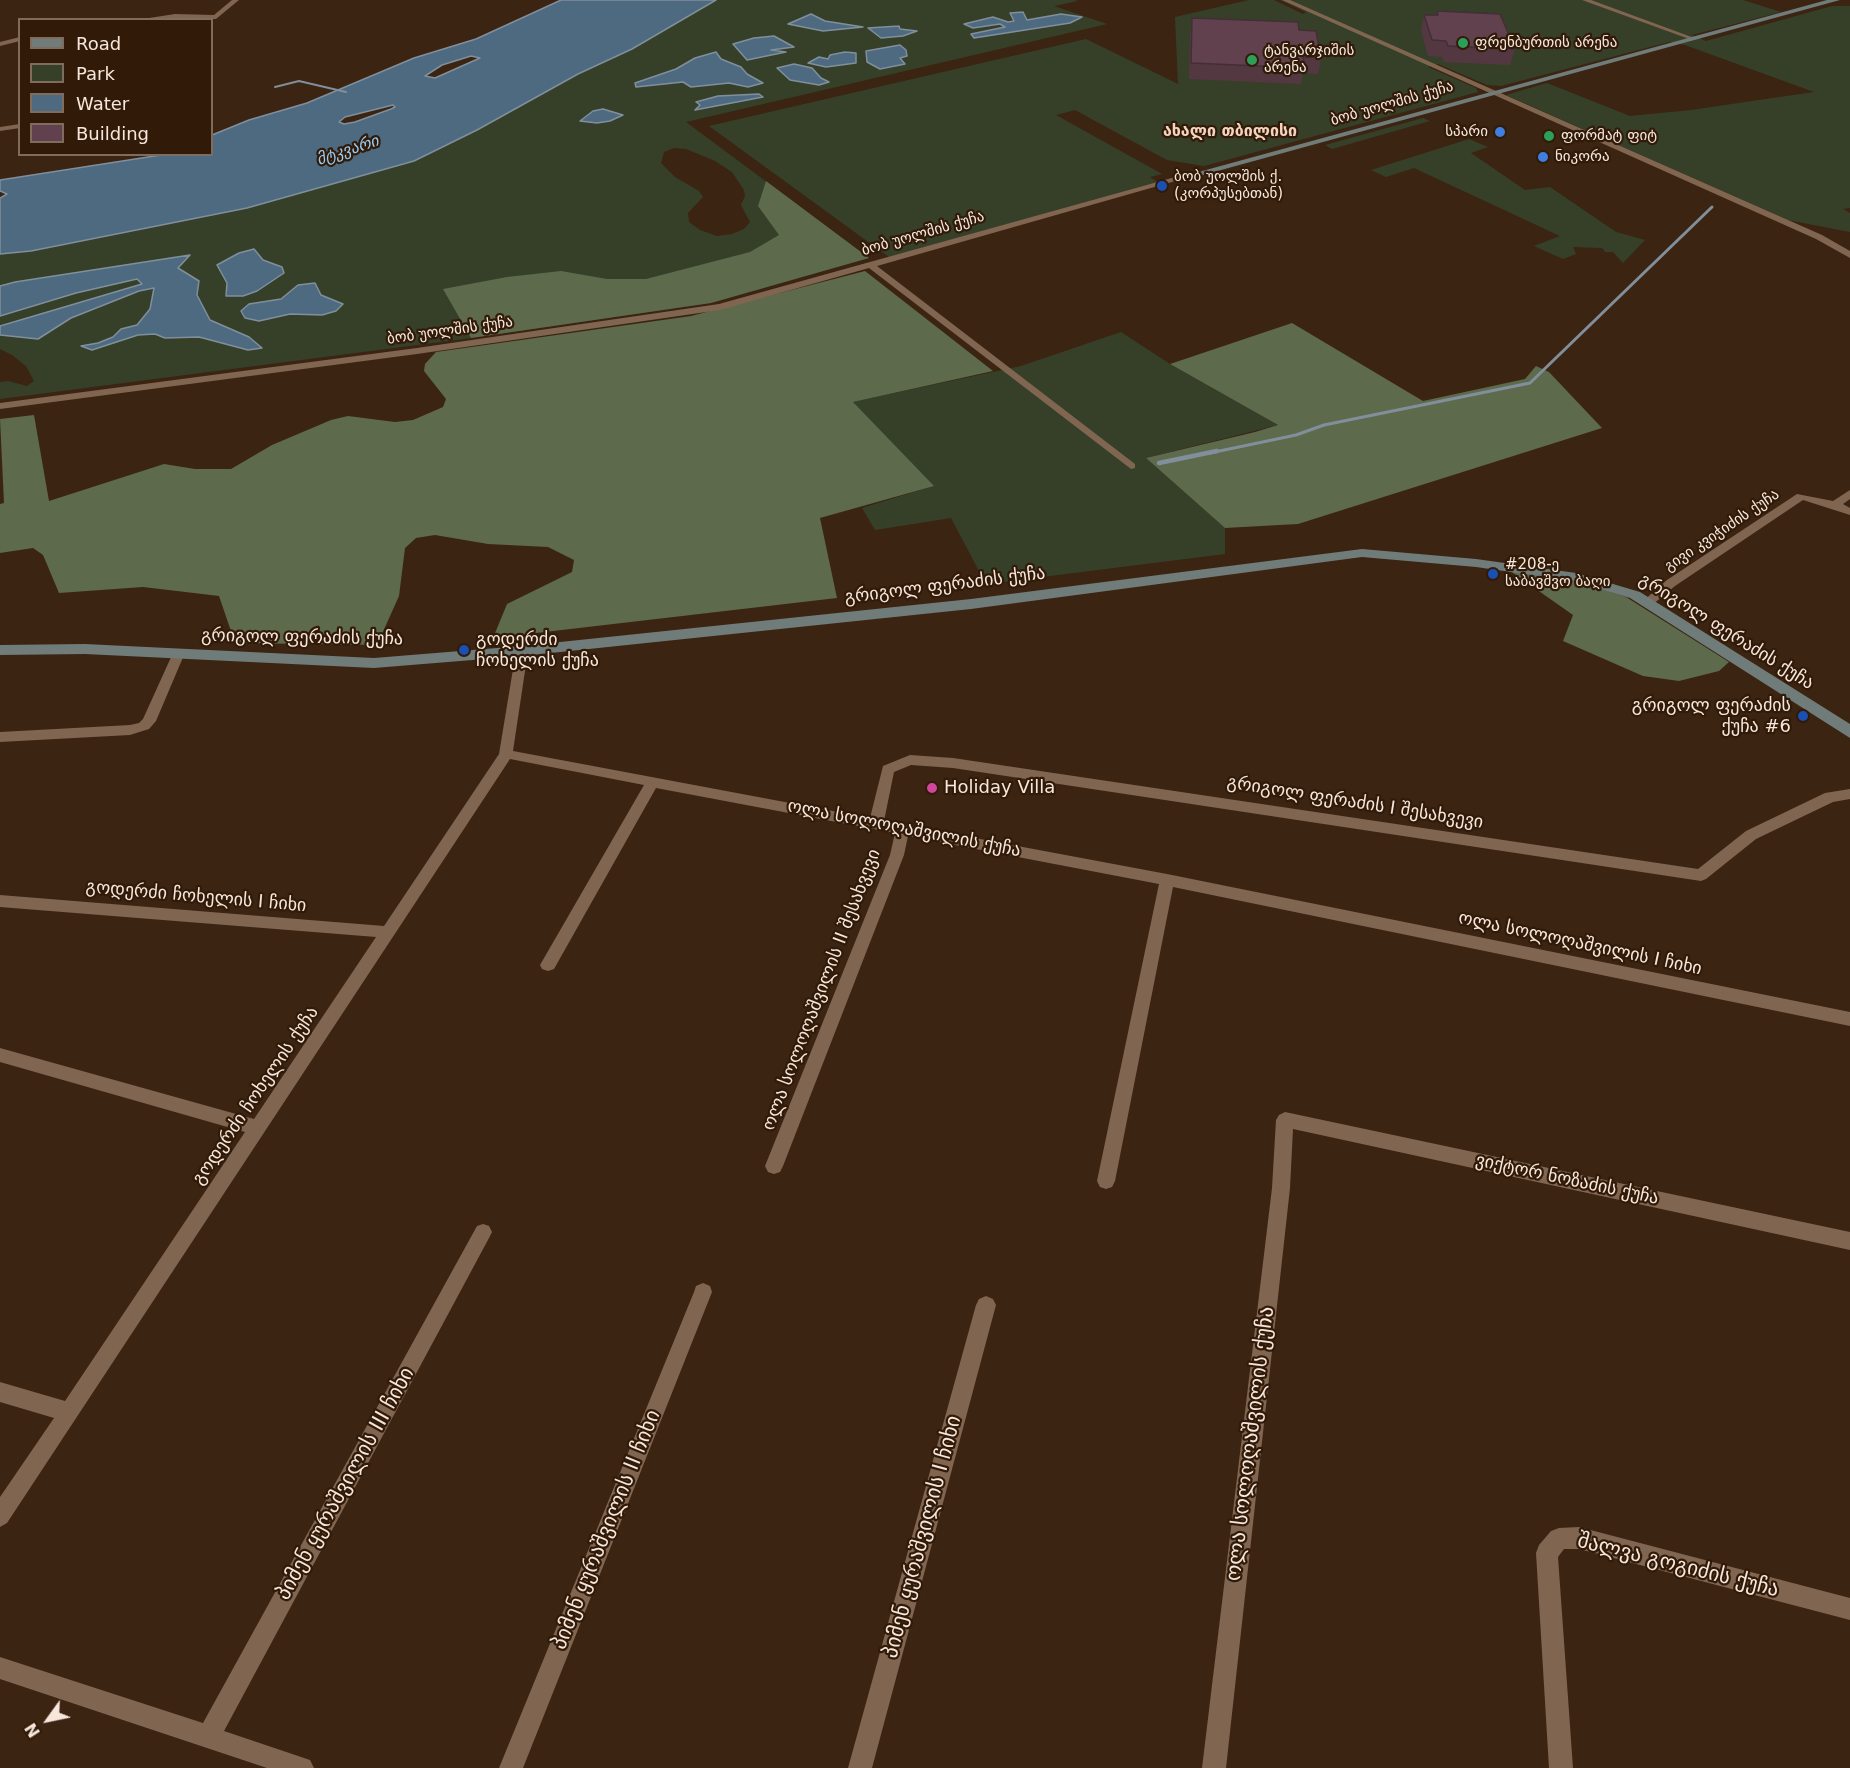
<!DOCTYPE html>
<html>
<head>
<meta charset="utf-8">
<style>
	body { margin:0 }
	#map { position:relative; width:1850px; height:1768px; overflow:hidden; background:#3c2412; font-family:"DejaVu Sans",sans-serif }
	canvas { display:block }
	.legend { position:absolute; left:18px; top:18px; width:195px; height:138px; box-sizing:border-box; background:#311b08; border:2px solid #806c5c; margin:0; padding:8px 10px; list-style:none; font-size:18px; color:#f6e6db }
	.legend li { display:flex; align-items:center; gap:12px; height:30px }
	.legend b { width:30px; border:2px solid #806c5c }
	.north { position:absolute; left:18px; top:1690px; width:60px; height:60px; -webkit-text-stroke:4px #311b08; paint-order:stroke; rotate:237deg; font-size:16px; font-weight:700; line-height:24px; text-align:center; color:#f6e6db }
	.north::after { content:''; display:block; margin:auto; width:21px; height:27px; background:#f6e6db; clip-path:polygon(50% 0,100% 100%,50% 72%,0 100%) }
</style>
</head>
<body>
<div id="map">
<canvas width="1850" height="1768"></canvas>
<ul class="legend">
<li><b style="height:8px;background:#707c79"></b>Road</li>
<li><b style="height:16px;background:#364029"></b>Park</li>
<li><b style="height:16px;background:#4e6a80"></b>Water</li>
<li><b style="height:16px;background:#60414d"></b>Building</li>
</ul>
<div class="north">N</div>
</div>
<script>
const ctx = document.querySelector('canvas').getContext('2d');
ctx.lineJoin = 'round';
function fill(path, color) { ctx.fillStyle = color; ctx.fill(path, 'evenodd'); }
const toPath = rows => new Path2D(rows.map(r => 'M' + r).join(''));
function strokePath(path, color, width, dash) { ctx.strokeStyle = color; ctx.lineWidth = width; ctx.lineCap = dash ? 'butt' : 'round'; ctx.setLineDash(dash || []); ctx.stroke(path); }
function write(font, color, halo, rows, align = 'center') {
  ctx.font = font + ' "DejaVu Sans","Noto Sans Georgian",sans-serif'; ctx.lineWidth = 4.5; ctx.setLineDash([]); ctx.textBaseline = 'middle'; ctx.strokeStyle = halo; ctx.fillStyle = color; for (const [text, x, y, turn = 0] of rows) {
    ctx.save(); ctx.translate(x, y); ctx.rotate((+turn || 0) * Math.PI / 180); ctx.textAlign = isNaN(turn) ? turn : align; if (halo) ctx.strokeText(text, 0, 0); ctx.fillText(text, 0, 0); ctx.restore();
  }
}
fill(toPath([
	[716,0,1075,0,1078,1,1054,6,1107,24,686,122,869,258,711,303,471,338,0,399,0,382,8,381,27,386,34,381,26,366,12,355,0,349,0,254,31,251,247,208,414,161,477,130,578,74,632,49],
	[674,148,686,149,715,161,732,172,744,190,745,196,741,205,750,222,744,229,732,234,717,236,700,230,689,222,688,213,703,197,699,191,675,177,661,163,664,152],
	[1249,0,1274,0,1303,14,1306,12,1280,0,1743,0,1781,12,1692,35,1706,41,1832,6,1850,6,1850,208,1843,209,1850,213,1850,232,1788,220,1506,95,1547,83,1630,116,1691,110,1814,92,1685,45,1669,42,1501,86,1487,85,1438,64,1428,67,1476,88,1478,92,1204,166,1167,160,1075,110,1056,115,1162,174,1150,177,1157,182,889,257,709,126,1086,39,1178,84,1175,17],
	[1423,118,1430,121,1332,149,1325,145],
	[1469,139,1488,147,1471,153,1525,190,1550,187,1616,232,1645,240,1623,263,1613,252,1605,252,1602,248,1573,247,1576,254,1563,259,1534,246,1560,236,1414,168,1386,177,1371,170],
	[1121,332,1170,364,1278,425,1146,458,1225,528,1225,554,986,584,951,518,875,530,862,508,933,486,852,402,1021,366]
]), '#364029');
fill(toPath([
	[766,181,869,258,711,303,471,338,443,289,507,277,561,271,607,279,646,279,750,252,779,235,758,206],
	[865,271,993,371,853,402,934,486,820,518,837,598,493,638,507,604,572,572,574,560,548,547,488,544,435,535,416,538,405,548,399,596,382,634,384,645,235,643,219,596,143,587,59,593,43,555,33,548,0,553,0,504,4,503,0,419,34,415,49,501,164,464,195,469,231,469,272,445,331,420,348,416,395,422,413,420,443,407,446,399,424,371,425,364,436,352,691,316],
	[1292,323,1423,401,1525,379,1536,366,1549,372,1602,428,1298,524,1225,528,1146,458,1255,432,1278,425,1170,364],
	[1506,568,1585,583,1626,597,1729,662,1719,671,1679,681,1643,676,1563,641,1573,615]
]), '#5d6a4c');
const water = toPath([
	[561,0,716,0,632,49,578,74,477,130,414,161,247,208,31,251,0,254,0,198,7,194,0,191,0,180,161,155,212,154,212,135,249,120,307,103,414,58,476,39,561,0],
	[471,56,480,58,435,78,425,76,442,65,471,56],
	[393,105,395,107,391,109,355,122,344,124,339,122,345,117,393,105],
	[1023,12,1027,20,1061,14,1082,17,1070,23,974,38,971,34,1005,27,1000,24,973,28,964,24,993,17,1008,22,1014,21,1010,13,1023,12],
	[811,14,825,21,863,27,823,31,788,24,811,14],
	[899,26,900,29,917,31,903,36,881,38,868,28,899,26],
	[774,36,794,47,771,50,786,52,747,60,733,44,754,38,774,36],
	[900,45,906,50,907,56,900,58,905,64,880,69,867,62,866,51,900,45],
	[716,52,721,59,741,67,747,74,763,83,748,87,729,83,691,87,683,82,636,87,635,83,676,69,695,58,716,52],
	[845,52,856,53,856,63,826,67,808,63,819,57,828,59,830,55,845,52],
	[794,64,812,68,821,78,829,82,819,85,790,80,777,68,794,64],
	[759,94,763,97,695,110,700,105,696,102,718,96,759,94],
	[603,109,623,115,610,121,597,123,580,121,593,111,603,109],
	[254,249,263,260,282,267,284,273,257,291,243,296,226,296,227,283,217,265,239,253,254,249],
	[190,255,178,268,199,281,197,295,210,320,249,337,262,348,248,350,199,337,165,338,155,334,138,335,92,350,81,346,98,343,113,337,121,329,137,325,150,309,154,288,139,291,71,318,38,339,0,335,0,326,142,284,137,279,76,293,0,316,0,286,15,282,190,255],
	[315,283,321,295,343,304,336,311,322,315,290,314,259,321,245,318,241,311,249,304,281,299,298,285,315,283]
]);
fill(water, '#4e6a80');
strokePath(water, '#808f9b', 1.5);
strokePath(toPath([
	[275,87,299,81,346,92]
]), '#808f9b', 2);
strokePath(toPath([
	[1210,453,1296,435,1324,425,1530,383,1712,207]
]), '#808f9b', 3);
strokePath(toPath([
	[1159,463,1217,451]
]), '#808f9b', 4.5);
fill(toPath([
	[232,0,239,0,216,19,136,20,175,14,214,15,232,0],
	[1282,0,1290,0,1822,235,1850,251,1850,258,1816,239,1282,0],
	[1582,0,1591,0,1697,39,1692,40,1582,0],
	[20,37,20,41,0,46,0,42,20,37],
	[20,124,20,128,0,131,0,127,20,124],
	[1186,174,1193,176,877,266,1135,464,1135,468,1131,469,869,268,720,310,417,354,0,409,0,403,417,348,719,304,1186,174],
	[1850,490,1850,499,1843,504,1850,508,1850,515,1803,500,1675,586,1652,605,1648,606,1642,602,1667,580,1797,494,1833,501,1850,490],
	[522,647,528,651,513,751,870,818,883,766,910,755,953,758,1698,869,1746,831,1825,793,1850,789,1850,799,1833,802,1756,839,1706,879,1701,881,953,768,911,765,894,772,884,821,1167,874,1850,1012,1850,1026,1173,887,1115,1181,1112,1187,1106,1189,1100,1187,1097,1181,1159,884,908,836,904,855,783,1166,780,1172,774,1174,768,1172,765,1166,890,855,895,833,656,788,554,969,548,971,542,969,540,965,644,785,510,759,7,1523,0,1527,0,1497,54,1418,0,1402,0,1382,65,1401,245,1132,0,1062,0,1048,254,1119,376,937,0,907,0,895,384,926,499,754,516,651,522,647],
	[178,651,184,655,156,721,149,729,130,735,0,742,0,732,130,725,139,723,143,719,172,655,178,651],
	[1285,1112,1850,1232,1850,1250,1293,1129,1290,1188,1226,1768,1202,1768,1272,1188,1276,1120,1279,1115,1285,1112],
	[483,1224,489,1226,492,1232,489,1238,224,1731,310,1760,314,1768,267,1768,0,1679,0,1657,203,1723,477,1226,483,1224],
	[703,1283,710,1286,712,1292,523,1768,499,1768,694,1292,696,1286,703,1283],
	[986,1296,993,1299,996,1305,872,1768,848,1768,976,1305,979,1299,986,1296],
	[1579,1527,1850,1598,1850,1620,1579,1549,1564,1549,1558,1557,1573,1768,1549,1768,1536,1553,1539,1545,1551,1531,1559,1528,1579,1527]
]), '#806551');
fill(toPath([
	[1827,0,1840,0,1192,178,1184,176,1827,0],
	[1362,549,1476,559,1576,573,1640,592,1850,724,1850,738,1630,598,1574,581,1476,567,1362,557,971,609,522,656,374,668,85,654,0,655,0,645,85,644,374,658,522,646,971,599,1362,549]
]), '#707c79');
fill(toPath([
	[1437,11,1515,49,1510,65,1444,62,1442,57,1428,56,1421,30,1424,15,1436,15],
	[1192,18,1321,58,1318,74,1303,73,1301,84,1189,79,1190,33]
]), '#533842');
const building = toPath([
	[1437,11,1500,14,1515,49,1448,46,1446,41,1432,40,1424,15,1438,15,1437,11],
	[1192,18,1298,22,1299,30,1316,31,1321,58,1303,57,1304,68,1191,63,1192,18]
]);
fill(building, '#60414d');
strokePath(building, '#432e36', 1.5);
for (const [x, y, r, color] of [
	[1463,43,6,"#2e9e5b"],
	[1252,60,6,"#2e9e5b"],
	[1500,132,6,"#3f7fe0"],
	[1549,136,6,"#2e9e5b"],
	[1543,157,6,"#3f7fe0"],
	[1162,186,6,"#1a4fb4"],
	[1493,574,6,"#1a4fb4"],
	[464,650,6,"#1a4fb4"],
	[1803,716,6,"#1a4fb4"],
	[932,788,6,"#d1479c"]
]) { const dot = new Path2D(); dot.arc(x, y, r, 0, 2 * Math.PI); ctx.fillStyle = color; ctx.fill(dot); strokePath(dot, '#311b08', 2); }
write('15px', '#f6e6db', '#311b08', [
	["ფრენბურთის არენა",1475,43],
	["ტანვარჯიშის",1264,51],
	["არენა",1264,68],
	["სპარი",1488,132,"right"],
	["ფორმატ ფიტ",1561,136],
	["ნიკორა",1555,157],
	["ბობ უოლშის ქ.",1174,177],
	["(კორპუსებთან)",1174,194],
	["#208-ე",1505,565],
	["საბავშვო ბაღი",1505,582]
], 'left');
write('15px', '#f6e6db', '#311b08', [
	["ბობ უოლშის ქუჩა",1392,104,-16],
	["ბობ უოლშის ქუჩა",923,234,-16],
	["ბობ უოლშის ქუჩა",450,331,-8],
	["გივი კვიჭიძის ქუჩა",1722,531,-34]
]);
write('bold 16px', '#f4d4be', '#311b08', [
	["ახალი თბილისი",1230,132]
]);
write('italic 16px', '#97cbf3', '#311b08', [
	["მტკვარი",348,151,-18]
]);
write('18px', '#f6e6db', '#311b08', [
	["გრიგოლ ფერაძის ქუჩა",945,586,-7],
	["გრიგოლ ფერაძის ქუჩა",1726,632,32],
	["გრიგოლ ფერაძის ქუჩა",302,638,1],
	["გრიგოლ ფერაძის I შესახვევი",1355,803,9],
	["ოლა სოლოღაშვილის ქუჩა",904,829,11],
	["გოდერძი ჩოხელის I ჩიხი",196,897,5],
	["ოლა სოლოღაშვილის I ჩიხი",1580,944,12],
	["ოლა სოლოღაშვილის II შესახვევი",822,990,-69],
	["გოდერძი ჩოხელის ქუჩა",256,1096,-56],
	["ვიქტორ ნოზაძის ქუჩა",1567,1180,12]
]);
write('18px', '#f6e6db', '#311b08', [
	["გოდერძი",476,640],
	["ჩოხელის ქუჩა",476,661],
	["გრიგოლ ფერაძის",1791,706,"right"],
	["ქუჩა #6",1791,727,"right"],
	["Holiday Villa",944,788]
], 'left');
write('21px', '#f6e6db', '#311b08', [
	["ოლა სოლოღაშვილის ქუჩა",1251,1444,-83],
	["პიმენ ყურაშვილის III ჩიხი",346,1484,-61],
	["პიმენ ყურაშვილის II ჩიხი",607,1530,-68],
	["პიმენ ყურაშვილის I ჩიხი",923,1537,-75],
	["შალვა გოგიძის ქუჩა",1678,1566,14]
]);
</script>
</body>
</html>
